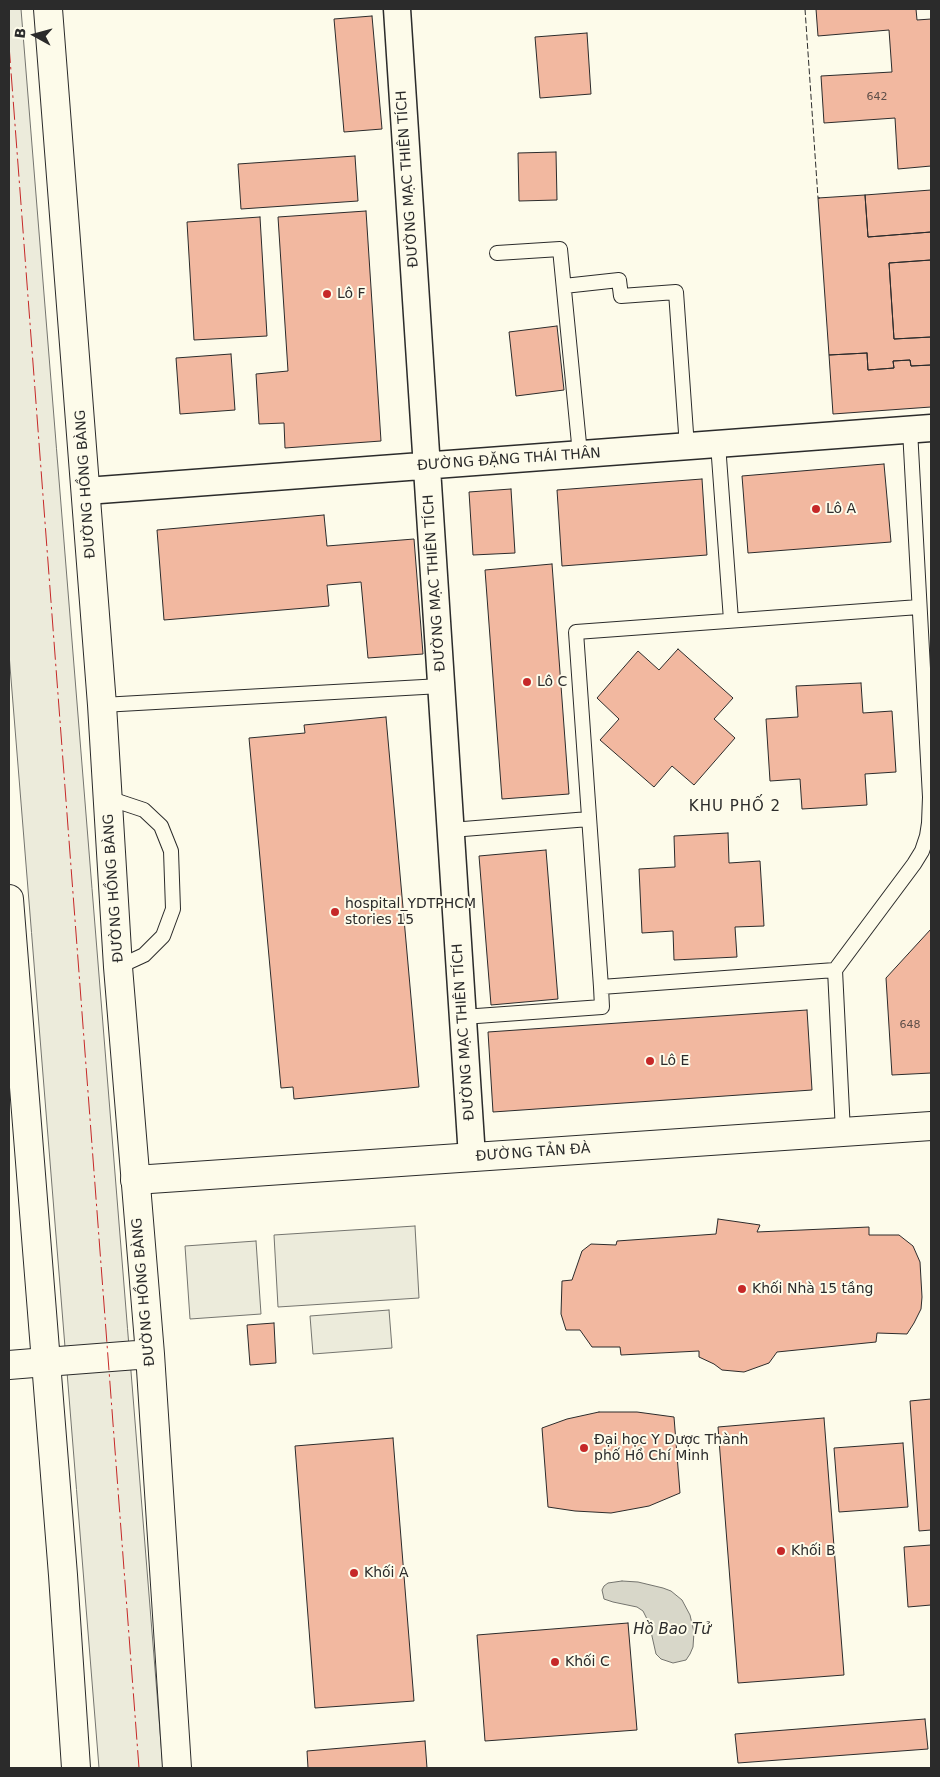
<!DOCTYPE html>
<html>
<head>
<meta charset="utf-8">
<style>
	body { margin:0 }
	#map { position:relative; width:940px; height:1777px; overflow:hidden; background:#fdfbea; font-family:"DejaVu Sans",sans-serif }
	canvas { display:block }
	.frame { position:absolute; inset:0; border:10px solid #2b2b2b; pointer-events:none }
	.north { position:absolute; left:10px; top:10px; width:50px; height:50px; -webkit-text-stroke:4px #fdfbea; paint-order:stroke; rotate:277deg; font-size:14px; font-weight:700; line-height:20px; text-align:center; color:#2b2b2b }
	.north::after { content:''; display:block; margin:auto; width:18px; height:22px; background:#2b2b2b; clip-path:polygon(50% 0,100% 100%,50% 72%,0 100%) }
</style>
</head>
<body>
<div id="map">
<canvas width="940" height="1777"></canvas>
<div class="frame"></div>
<div class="north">B</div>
</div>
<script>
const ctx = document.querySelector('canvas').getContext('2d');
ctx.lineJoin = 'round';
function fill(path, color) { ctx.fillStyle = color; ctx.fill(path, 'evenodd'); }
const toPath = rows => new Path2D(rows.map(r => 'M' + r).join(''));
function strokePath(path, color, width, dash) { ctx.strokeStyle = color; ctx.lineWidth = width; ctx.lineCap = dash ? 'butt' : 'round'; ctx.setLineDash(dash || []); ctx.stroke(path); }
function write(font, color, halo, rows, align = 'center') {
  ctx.font = font + ' "DejaVu Sans",sans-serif'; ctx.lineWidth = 4; ctx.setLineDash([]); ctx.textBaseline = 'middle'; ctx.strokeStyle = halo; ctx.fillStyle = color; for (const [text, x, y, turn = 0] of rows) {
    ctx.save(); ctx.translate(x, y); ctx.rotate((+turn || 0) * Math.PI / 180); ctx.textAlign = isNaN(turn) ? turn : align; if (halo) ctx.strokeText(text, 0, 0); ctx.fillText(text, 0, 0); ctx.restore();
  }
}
const green = toPath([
	[9,9,21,9,163,1768,99,1768,9,654,9,9],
	[415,1226,419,1298,278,1307,274,1235,415,1226],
	[256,1241,261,1314,190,1319,185,1246,256,1241],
	[389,1310,392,1348,313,1354,310,1316,389,1310]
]);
fill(green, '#ecebdb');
strokePath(green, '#74746e', 1);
const water = toPath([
	[622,1581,638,1582,663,1588,671,1591,682,1600,690,1615,694,1632,693,1647,690,1654,686,1660,673,1663,661,1659,656,1654,649,1623,643,1611,637,1607,613,1602,604,1599,602,1590,604,1586,608,1583,622,1581]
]);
fill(water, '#d8d7c9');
strokePath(water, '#74746e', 1);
const building = toPath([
	[816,9,916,9,917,20,931,19,931,166,898,169,895,118,824,123,821,76,892,72,889,30,818,36,816,9],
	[372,16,382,129,344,132,334,19,372,16],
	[587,33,591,94,540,98,535,37,587,33],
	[556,152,557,200,519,201,518,153,556,152],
	[355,156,358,201,241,209,238,164,355,156],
	[931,190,931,232,868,237,865,195,931,190],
	[865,195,868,237,931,232,931,260,889,263,894,339,931,337,931,365,911,366,910,360,893,361,894,368,868,370,867,353,829,355,818,198,865,195],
	[366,211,381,441,285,448,284,423,259,424,256,374,288,371,278,217,366,211],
	[260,217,267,336,194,340,187,222,260,217],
	[931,260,931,337,894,339,889,263,931,260],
	[557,326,564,390,516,396,509,332,557,326],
	[867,353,868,370,894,368,893,361,910,360,911,366,931,365,931,407,833,414,829,355,867,353],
	[231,354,235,410,180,414,176,358,231,354],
	[884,464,891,542,748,553,742,476,884,464],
	[702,479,707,555,562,566,557,490,702,479],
	[511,489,515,553,473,555,469,492,511,489],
	[324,515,327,546,414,539,423,654,368,658,361,582,327,585,329,606,164,620,157,530,324,515],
	[552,564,569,794,502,799,485,570,552,564],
	[678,649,733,698,714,719,735,738,694,785,672,766,654,787,600,740,619,719,597,698,638,651,659,670,678,649],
	[861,683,863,713,892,711,896,772,865,774,867,805,802,809,800,779,770,781,766,719,798,717,796,686,861,683],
	[386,717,419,1087,294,1099,293,1087,281,1088,249,738,305,733,304,725,386,717],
	[728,833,729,863,760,861,764,926,735,927,737,957,674,960,673,931,642,933,639,869,675,867,674,836,728,833],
	[546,850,558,999,491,1005,479,856,546,850],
	[931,929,931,1073,892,1075,886,978,931,929],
	[807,1010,812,1090,493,1112,488,1032,807,1010],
	[718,1219,760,1225,757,1232,869,1227,869,1235,899,1235,913,1246,920,1262,922,1297,921,1309,914,1323,907,1334,877,1333,876,1342,777,1352,769,1363,744,1372,722,1370,714,1364,699,1357,699,1351,621,1355,620,1347,592,1347,580,1330,566,1330,561,1314,562,1281,572,1280,582,1251,591,1244,616,1245,617,1241,716,1234,718,1219],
	[274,1323,276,1363,250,1365,247,1325,274,1323],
	[931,1399,931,1530,919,1531,910,1401,931,1399],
	[599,1412,637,1412,674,1417,680,1493,649,1506,611,1513,575,1511,548,1507,542,1428,567,1419,599,1412],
	[824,1418,844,1675,738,1683,718,1427,824,1418],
	[393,1438,414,1701,315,1708,295,1446,393,1438],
	[903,1443,908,1507,839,1512,834,1448,903,1443],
	[931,1545,931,1605,908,1607,904,1547,931,1545],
	[628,1623,637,1730,485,1741,477,1635,628,1623],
	[925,1719,928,1749,738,1763,735,1734,925,1719],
	[425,1741,427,1768,308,1768,307,1751,425,1741]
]);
fill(building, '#f2b8a0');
strokePath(building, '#2b2b2b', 1);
const lane = toPath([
	[497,253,560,249,580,454],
	[564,286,619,280,621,296,676,292,687,447],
	[718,444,731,620],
	[102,705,441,686],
	[108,798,144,810,161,826,171,851,173,909,163,936,144,955,118,967],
	[451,830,589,819],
	[835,970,601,987,576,632,919,607],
	[463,1017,602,1007,601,987],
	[843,1132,835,970,914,864,922,851,927,836,929,823,930,797,910,430]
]);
const street = toPath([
	[397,9,472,1157],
	[86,491,931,428]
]);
const secondary = toPath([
	[135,1180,931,1126],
	[9,1365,46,1362]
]);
const primary = toPath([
	[48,9,102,705,118,967,150,1354,177,1768],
	[9,899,63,1575,76,1768],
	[46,1362,150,1354]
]);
strokePath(lane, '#2b2b2b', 16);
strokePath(street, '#2b2b2b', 29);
strokePath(secondary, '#2b2b2b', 30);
strokePath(primary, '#2b2b2b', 30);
strokePath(lane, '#fdfbea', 14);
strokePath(street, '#fdfbea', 26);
strokePath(secondary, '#fdfbea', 28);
strokePath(primary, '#fdfbea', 28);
strokePath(toPath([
	[805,9,818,198,820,198]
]), '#2b2b2b', 1, [6, 2.5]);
strokePath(toPath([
	[9,45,139,1768]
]), '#c62828', 1, [18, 4, 2.5, 4]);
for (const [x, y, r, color] of [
	[327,294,5,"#c62828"],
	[816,509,5,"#c62828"],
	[527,682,5,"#c62828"],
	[335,912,5,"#c62828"],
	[650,1061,5,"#c62828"],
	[742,1289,5,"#c62828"],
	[584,1448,5,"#c62828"],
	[781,1551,5,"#c62828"],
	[354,1573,5,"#c62828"],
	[555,1662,5,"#c62828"]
]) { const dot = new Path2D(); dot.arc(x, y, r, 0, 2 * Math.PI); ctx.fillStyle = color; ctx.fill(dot); strokePath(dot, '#fdfbea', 2); }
write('11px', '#5d4e48', null, [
	["642",877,97],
	["648",910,1025]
]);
write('14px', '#2b2b2b', '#fdfbea', [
	["ĐƯỜNG MẠC THIÊN TÍCH",408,179,-94],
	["ĐƯỜNG ĐẶNG THÁI THÂN",509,460,-4],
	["ĐƯỜNG HỒNG BÀNG",86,484,-94],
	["ĐƯỜNG MẠC THIÊN TÍCH",435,583,-94],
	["ĐƯỜNG HỒNG BÀNG",114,888,-94],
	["ĐƯỜNG MẠC THIÊN TÍCH",464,1032,-94],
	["ĐƯỜNG TẢN ĐÀ",533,1153,-4],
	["ĐƯỜNG HỒNG BÀNG",144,1292,-95]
]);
write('14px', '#2b2b2b', '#fdfbea', [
	["Lô F",337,294],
	["Lô A",826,509],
	["Lô C",537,682],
	["hospital_YDTPHCM",345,904],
	["stories 15",345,920],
	["Lô E",660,1061],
	["Khối Nhà 15 tầng",752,1289],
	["Đại học Y Dược Thành",594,1440],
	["phố Hồ Chí Minh",594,1456],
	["Khối B",791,1551],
	["Khối A",364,1573],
	["Khối C",565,1662]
], 'left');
ctx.letterSpacing = '1px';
write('15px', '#2b2b2b', '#fdfbea', [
	["KHU PHỐ 2",735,807]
]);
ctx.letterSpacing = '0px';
write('italic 15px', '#2b2b2b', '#fdfbea', [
	["Hồ Bao Tử",672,1630]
]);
</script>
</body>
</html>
